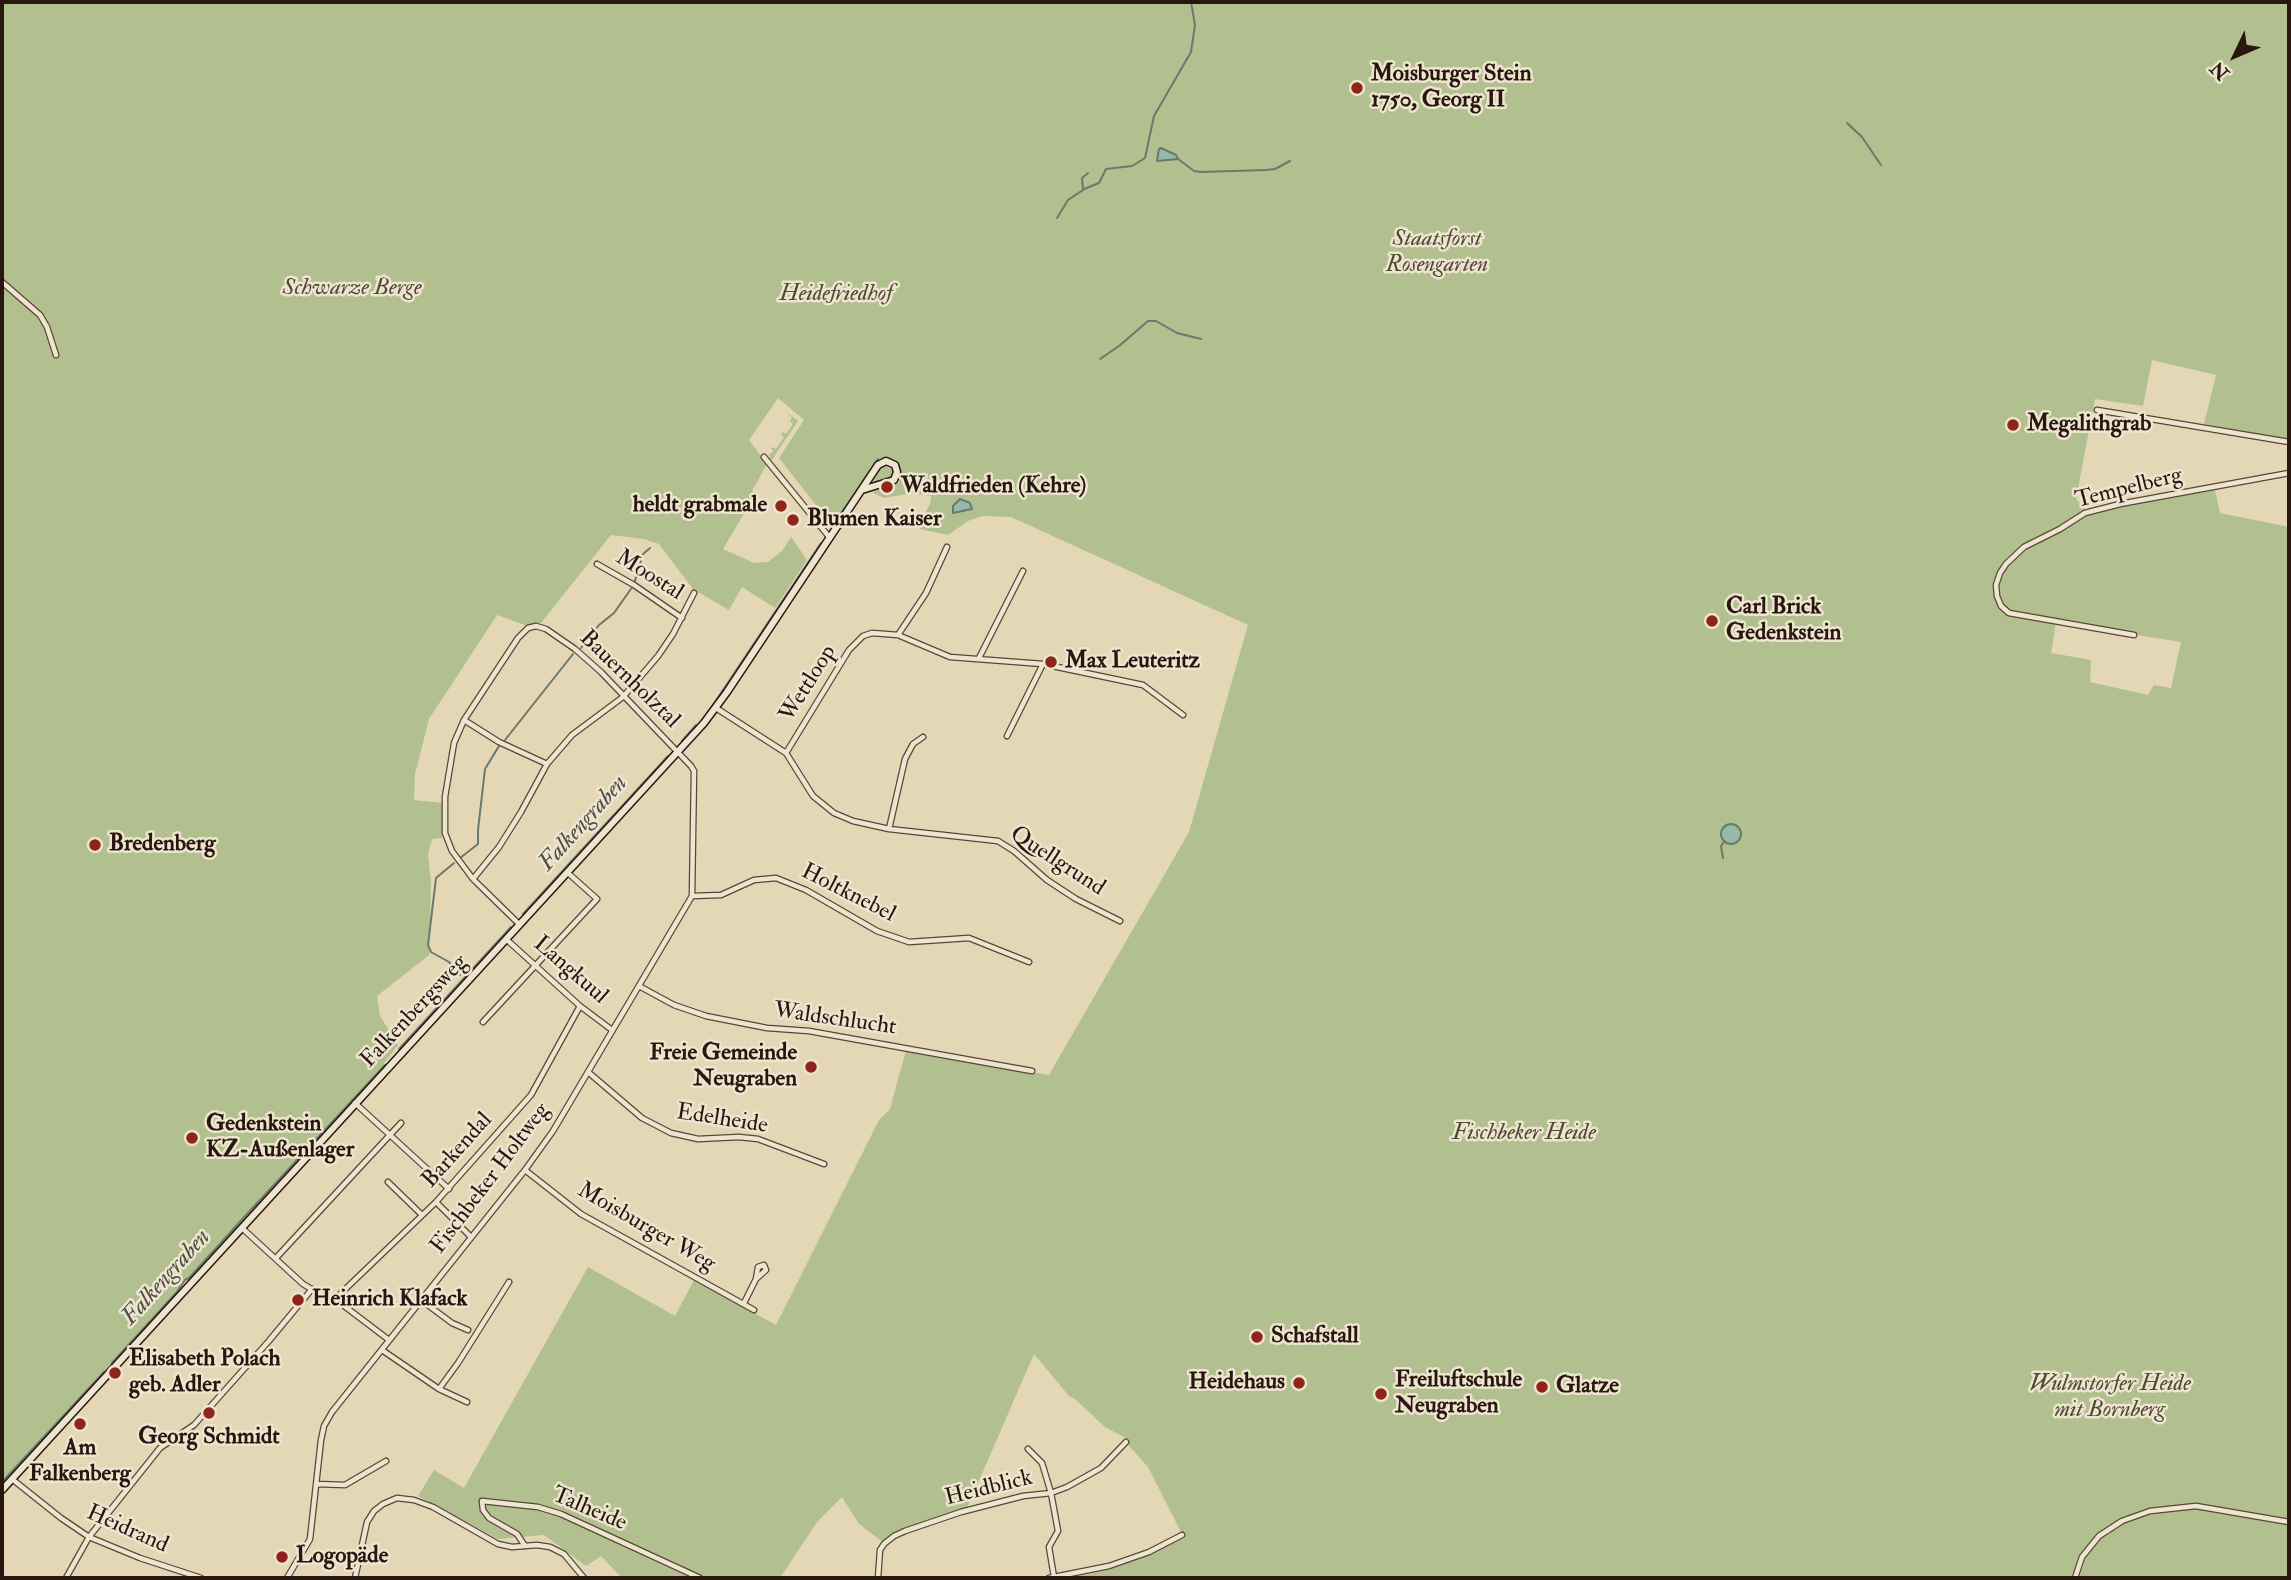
<!DOCTYPE html>
<html>
<head>
<meta charset="utf-8">
<style>
	body { margin:0 }
	#map { position:relative; width:2291px; height:1580px; overflow:hidden; background:#e3d7b5; font-family:"IM FELL Double Pica",serif }
	canvas { display:block }
	.frame { position:absolute; inset:0; border:4px solid #29170f; pointer-events:none }
	.north { position:absolute; left:2200px; top:21px; width:70px; height:70px; -webkit-text-stroke:5px #ede5cf; paint-order:stroke; rotate:226deg; font-size:19px; font-weight:700; line-height:28px; text-align:center; color:#29170f }
	.north::after { content:''; display:block; margin:auto; width:24px; height:32px; background:#29170f; clip-path:polygon(50% 0,100% 100%,50% 72%,0 100%) }
</style>
</head>
<body>
<div id="map">
<canvas width="2291" height="1580"></canvas>
<div class="frame"></div>
<div class="north">N</div>
</div>
<script>
const ctx = document.querySelector('canvas').getContext('2d');
ctx.lineJoin = 'round';
function fill(path, color) { ctx.fillStyle = color; ctx.fill(path, 'evenodd'); }
const toPath = rows => new Path2D(rows.map(r => 'M' + r).join(''));
function strokePath(path, color, width, dash) { ctx.strokeStyle = color; ctx.lineWidth = width; ctx.lineCap = dash ? 'butt' : 'round'; ctx.setLineDash(dash || []); ctx.stroke(path); }
function write(font, color, halo, rows, align = 'center') {
  ctx.font = font + ' "IM FELL Double Pica",serif'; ctx.lineWidth = 5; ctx.setLineDash([]); ctx.textBaseline = 'middle'; ctx.strokeStyle = halo; ctx.fillStyle = color; for (const [text, x, y, turn = 0] of rows) {
    ctx.save(); ctx.translate(x, y); ctx.rotate((+turn || 0) * Math.PI / 180); ctx.textAlign = isNaN(turn) ? turn : align; if (halo) ctx.strokeText(text, 0, 0); ctx.fillText(text, 0, 0); ctx.restore();
  }
}
fill(toPath([
	[2,2,2289,2,2289,440,2204,424,2216,375,2152,360,2143,406,2095,399,2076,499,2086,511,2215,490,2220,513,2289,527,2289,1578,1068,1578,1100,1572,1151,1554,1184,1538,1148,1467,1129,1446,1128,1439,1105,1427,1075,1399,1069,1396,1034,1354,967,1508,905,1530,884,1543,859,1524,842,1497,817,1522,780,1578,622,1578,601,1556,586,1566,544,1535,498,1539,418,1496,434,1470,464,1488,588,1267,675,1316,694,1280,776,1325,879,1120,890,1109,906,1050,1049,1075,1189,832,1248,625,1011,517,983,516,968,521,948,535,920,529,921,521,930,504,931,496,913,493,884,498,872,492,899,483,899,467,889,459,880,458,837,523,827,519,779,458,804,420,778,398,749,440,767,464,752,491,755,495,723,549,754,563,768,562,782,551,791,537,807,560,775,608,742,587,729,610,693,589,659,544,644,539,611,535,541,623,525,625,497,615,429,719,415,774,414,800,442,803,442,838,432,839,428,854,431,883,429,955,377,996,380,1016,398,1045,384,1063,386,1065,189,1283,186,1280,178,1289,180,1292,2,1486],
	[2056,622,2181,642,2171,688,2154,685,2148,695,2090,682,2091,660,2051,653],
	[782,408,798,421,771,461,769,455,774,451,771,449,772,447,776,449,784,437,781,434,783,432,786,434,793,424,790,421,792,417],
	[884,465,895,472,893,478,872,484,878,470]
]), '#b2bf8f');
const water = toPath([
	[1161,148,1176,155,1178,159,1157,161,1159,149,1161,148],
	[960,499,970,503,972,509,953,513,953,506,960,499],
	'1721 834a10 10 0 1 1 20 0a10 10 0 1 1-20 0Z'
]);
fill(water, '#96baaa');
strokePath(water, '#6a796c', 2);
strokePath(toPath([
	[1847,123,1862,137,1881,165],
	[1178,159,1194,171,1201,172,1266,170,1275,169,1290,161],
	[1084,189,1099,183,1106,169,1132,166,1145,158,1154,116,1191,52,1195,25,1191,2],
	[1057,218,1068,200,1083,190,1082,178,1088,173],
	[1100,359,1119,346,1148,321,1156,321,1177,333,1201,339],
	[832,527,878,459],
	[634,584,643,554,650,548],
	[581,648,599,625,614,613,633,586],
	[709,711,821,543],
	[505,740,573,654],
	[682,741,696,725],
	[460,858,478,844,478,830,485,769,499,746],
	[1723,858,1721,846,1724,842],
	[454,863,436,878,428,945,431,952,449,962,460,975],
	[523,914,668,756],
	[399,1049,511,927],
	[247,1214,385,1065],
	[112,1363,176,1293,185,1280,189,1278,246,1215],
	[2,1482,104,1372]
]), '#6a796c', 2);
const street = toPath([
	[2,282,40,315,47,327,56,355],
	[2097,410,2289,442],
	[764,457,830,538],
	[597,564,634,585,682,618],
	[898,635,926,593,947,547],
	[2134,635,2009,613,2001,606,1997,596,1996,585,2000,573,2006,564,2024,547,2060,529,2085,513,2120,504,2289,473],
	[979,658,1023,571],
	[716,708,786,753,813,796,834,813,853,821,889,829,998,841,1014,851,1047,880,1076,899,1120,921],
	[464,720,499,742,547,764],
	[1007,736,1043,664],
	[786,753,849,650,863,636,872,633,898,635,950,657,1043,664,1143,685,1183,715],
	[889,829,905,759,913,744,923,737],
	[473,879,499,847,521,812,547,764,572,735,623,697,658,656,673,634,694,593],
	[692,896,721,895,754,880,776,878,806,890,877,931,909,942,969,938,1029,962],
	[506,939,580,1006,612,1030],
	[639,986,674,1005,706,1016,767,1028,809,1031,1032,1071],
	[483,1022,597,899,568,873],
	[588,1072,642,1118,671,1133,698,1139,739,1137,758,1139,824,1164],
	[355,1103,449,1189],
	[525,1170,581,1214,754,1310],
	[388,1182,422,1215],
	[436,1202,470,1236],
	[242,1228,303,1284,328,1299,335,1299,389,1340],
	[276,1258,401,1123],
	[335,1299,436,1202,531,1095,580,1006],
	[421,1300,452,1323,468,1330],
	[744,1303,756,1279,758,1267,764,1265,766,1270,756,1279],
	[382,1350,439,1389,467,1402],
	[439,1389,458,1363,509,1282],
	[1028,1449,1042,1463,1051,1493,1058,1531,1049,1547,1054,1577],
	[12,1479,61,1518,89,1537,140,1558,201,1578],
	[317,1484,345,1485,386,1461],
	[525,1546,517,1534,489,1518,483,1510,482,1501,538,1507,561,1514,700,1578],
	[66,1578,89,1537,160,1448,194,1425,268,1342,312,1289],
	[287,1578,310,1539,321,1440,324,1426,332,1412,525,1170,553,1131,692,896,694,771,691,766,601,672,575,649,546,629,536,626,528,628,518,638,464,720,454,743,445,797,445,833,452,851,473,879,519,924],
	[355,1578,367,1522,374,1511,383,1504,397,1498,414,1500,433,1507,498,1544,512,1547,537,1545,550,1547,564,1554,584,1578],
	[878,1578,880,1550,884,1544,894,1536,905,1531,961,1512,1023,1496,1051,1493,1067,1487,1101,1468,1126,1442],
	[1049,1578,1109,1566,1149,1552,1182,1535],
	[2075,1578,2082,1557,2099,1536,2122,1521,2150,1511,2196,1506,2289,1522]
]);
const secondary = toPath([
	[2,1490,704,723,727,692,878,465,886,461,895,465,897,472,894,480,862,490]
]);
strokePath(street, '#584738', 7);
strokePath(secondary, '#29170f', 9);
strokePath(street, '#ede5cf', 4.5);
strokePath(secondary, '#ede5cf', 6);
for (const [x, y, r, color] of [
	[1357,88,7,"#8f2418"],
	[2013,425,7,"#8f2418"],
	[887,487,7,"#8f2418"],
	[781,506,7,"#8f2418"],
	[793,520,7,"#8f2418"],
	[1712,621,7,"#8f2418"],
	[1051,662,7,"#8f2418"],
	[95,845,7,"#8f2418"],
	[811,1067,7,"#8f2418"],
	[192,1138,7,"#8f2418"],
	[298,1300,7,"#8f2418"],
	[1257,1337,7,"#8f2418"],
	[115,1373,7,"#8f2418"],
	[1299,1383,7,"#8f2418"],
	[1542,1387,7,"#8f2418"],
	[1381,1394,7,"#8f2418"],
	[209,1413,7,"#8f2418"],
	[80,1424,7,"#8f2418"],
	[282,1557,7,"#8f2418"]
]) { const dot = new Path2D(); dot.arc(x, y, r, 0, 2 * Math.PI); ctx.fillStyle = color; ctx.fill(dot); strokePath(dot, '#ede5cf', 2.5); }
write('bold 23px', '#29170f', '#ede5cf', [
	["Moisburger Stein",1371,75],
	["1750, Georg II",1371,101],
	["Megalithgrab",2027,425],
	["Waldfrieden (Kehre)",901,487],
	["heldt grabmale",767,506,"right"],
	["Blumen Kaiser",807,520],
	["Carl Brick",1726,608],
	["Gedenkstein",1726,634],
	["Max Leuteritz",1065,662],
	["Bredenberg",109,845],
	["Freie Gemeinde",797,1054,"right"],
	["Neugraben",797,1080,"right"],
	["Gedenkstein",206,1125],
	["KZ-Außenlager",206,1151],
	["Heinrich Klafack",312,1300],
	["Schafstall",1271,1337],
	["Elisabeth Polach",129,1360],
	["geb. Adler",129,1386],
	["Freiluftschule",1395,1381],
	["Neugraben",1395,1407],
	["Heidehaus",1285,1383,"right"],
	["Glatze",1556,1387],
	["Georg Schmidt",209,1438,"center"],
	["Am",80,1449,"center"],
	["Falkenberg",80,1475,"center"],
	["Logopäde",296,1557]
], 'left');
write('italic 23px', '#524935', '#ede5cf', [
	["Staatsforst",1437,240],
	["Rosengarten",1437,266],
	["Schwarze Berge",352,289],
	["Heidefriedhof",836,295],
	["Fischbeker Heide",1524,1134],
	["Wulmstorfer Heide",2110,1385],
	["mit Bornberg",2110,1411]
]);
write('23px', '#29170f', '#ede5cf', [
	["Tempelberg",2129,489,-14],
	["Moostal",649,576,32],
	["Bauernholztal",629,680,44],
	["Wettloop",809,684,-58],
	["Quellgrund",1057,862,33],
	["Holtknebel",848,894,27],
	["Langkuul",570,971,41],
	["Falkenbergsweg",415,1012,-47],
	["Waldschlucht",835,1020,8],
	["Edelheide",722,1120,9],
	["Barkendal",458,1151,-48],
	["Fischbeker Holtweg",491,1179,-53],
	["Moisburger Weg",646,1228,30],
	["Heidblick",989,1489,-14],
	["Talheide",589,1510,23],
	["Heidrand",127,1530,24]
]);
write('italic 24px', '#4f5045', '#ede5cf', [
	["Falkengraben",584,824,-48],
	["Falkengraben",167,1278,-48]
]);
</script>
</body>
</html>
